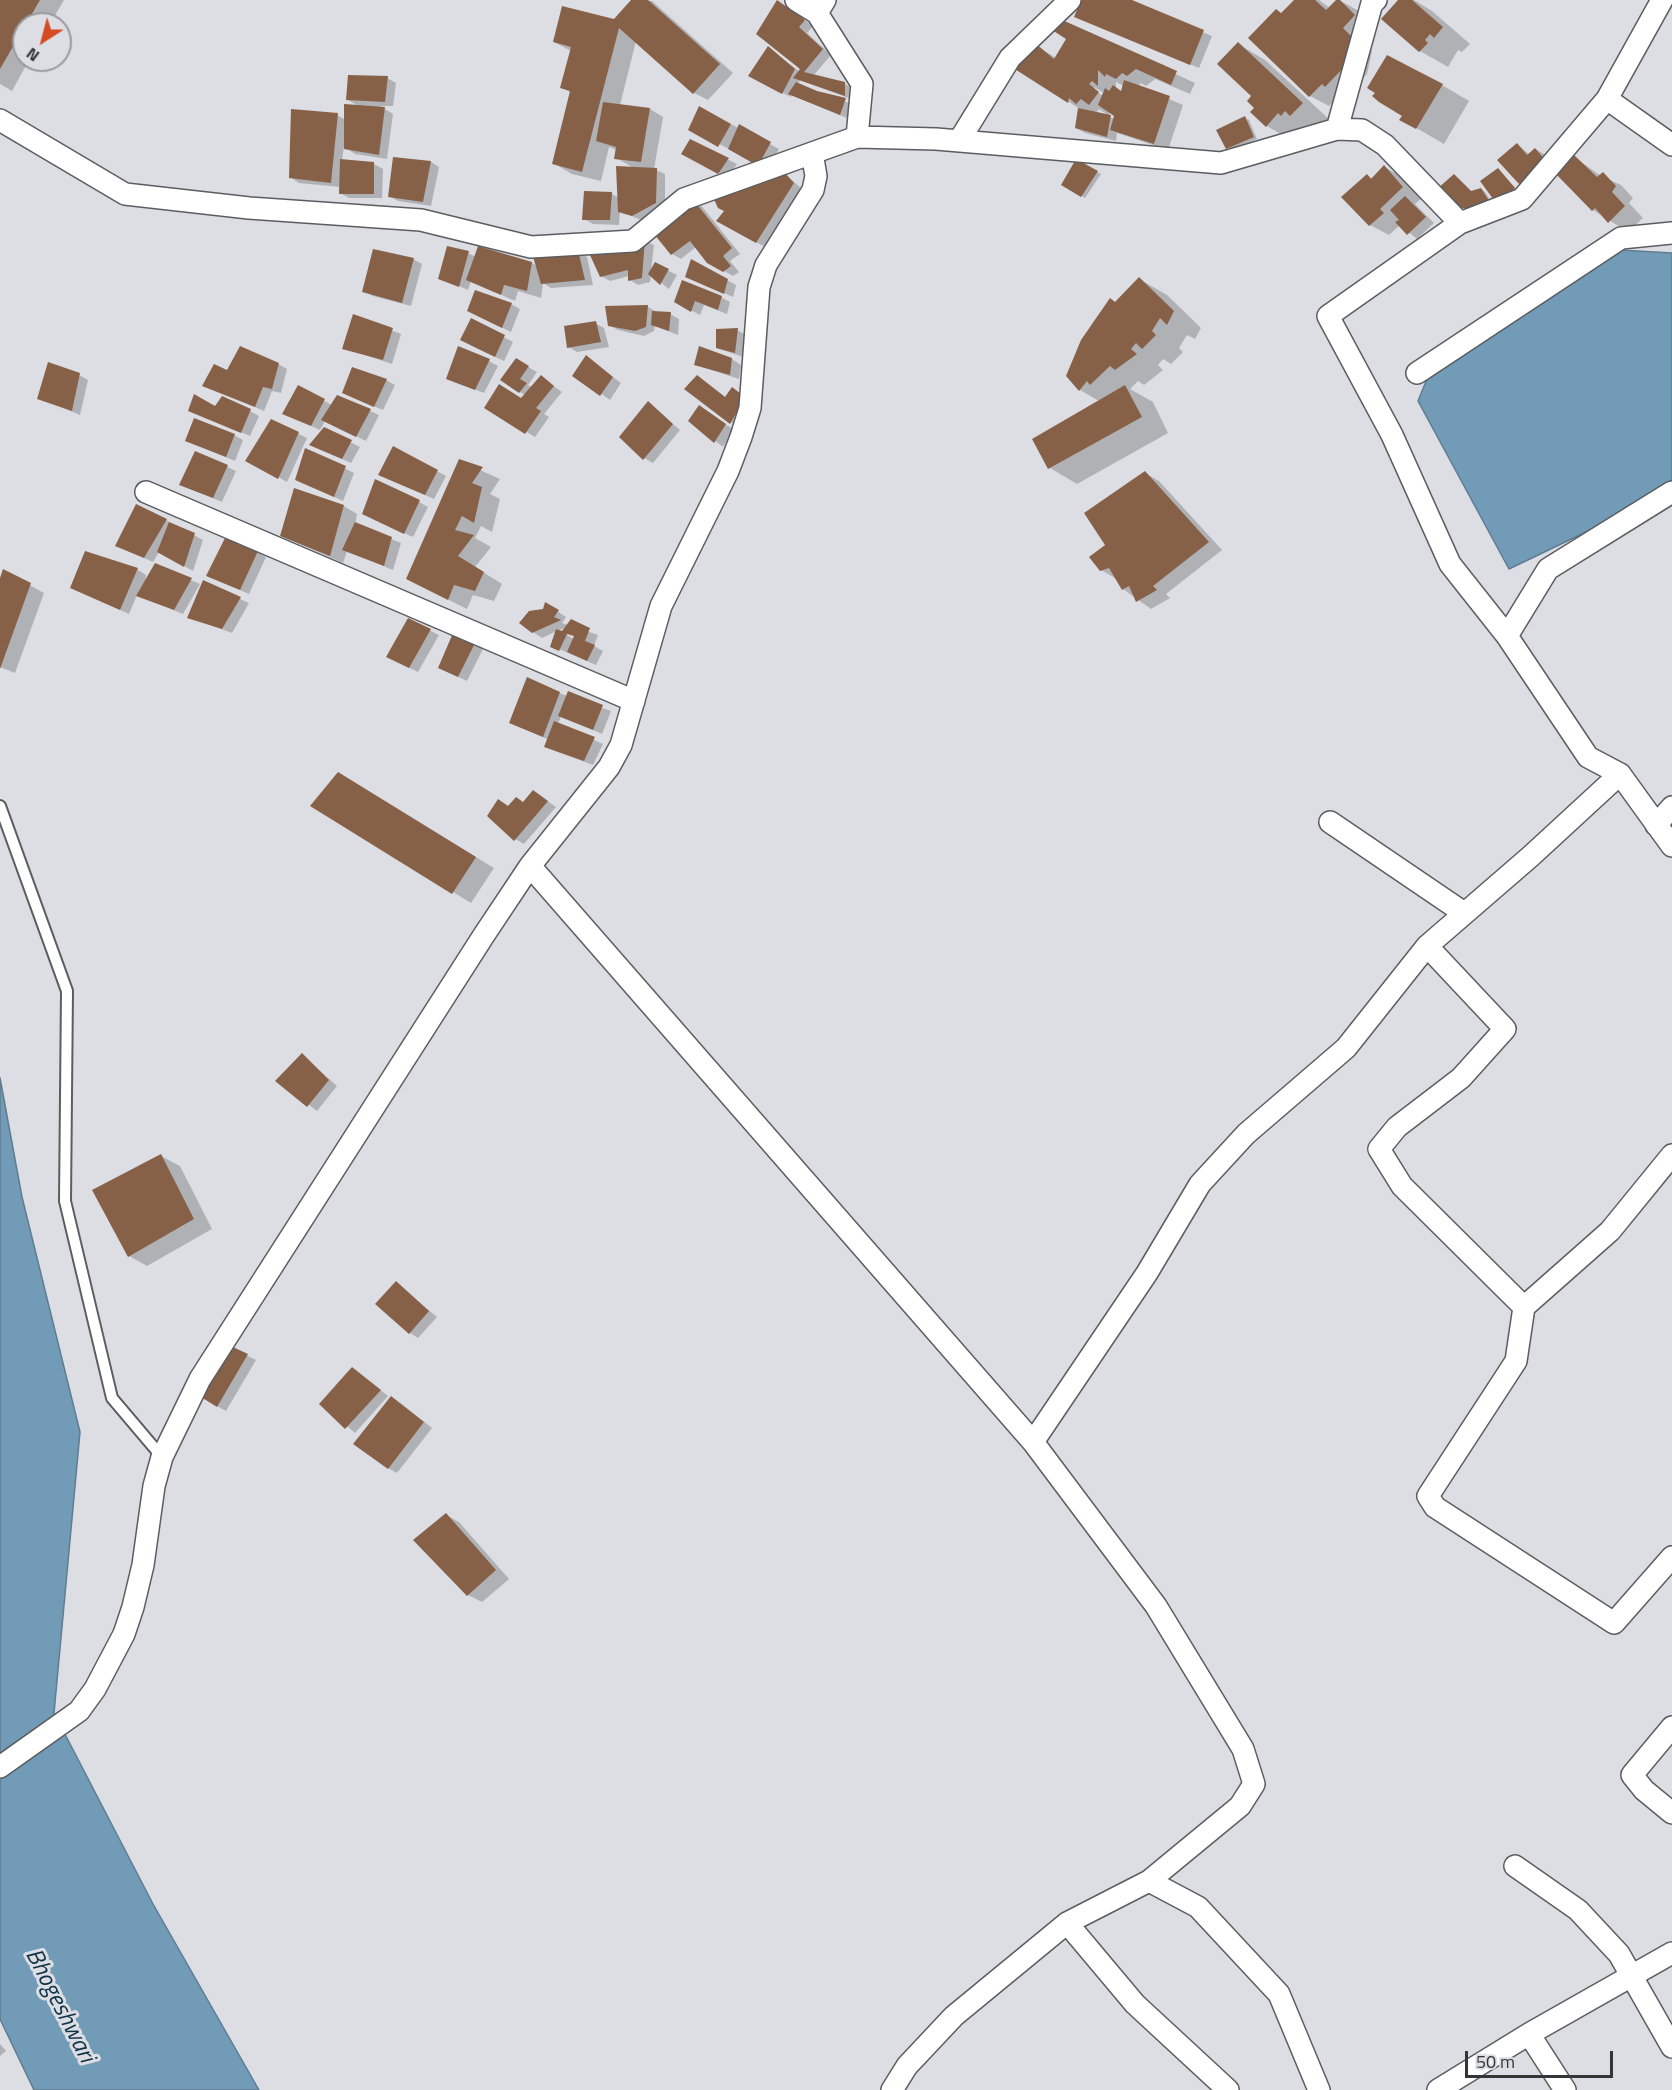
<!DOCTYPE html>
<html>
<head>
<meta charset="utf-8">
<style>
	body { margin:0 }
	#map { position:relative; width:1672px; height:2090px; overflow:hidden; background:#dcdee3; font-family:"Titillium Web",sans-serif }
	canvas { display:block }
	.north { position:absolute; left:12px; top:12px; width:60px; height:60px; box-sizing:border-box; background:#dcdee3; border:2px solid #999a9e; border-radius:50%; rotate:216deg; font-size:16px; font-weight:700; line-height:24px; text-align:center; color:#343537 }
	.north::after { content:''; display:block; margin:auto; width:21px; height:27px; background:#d44b23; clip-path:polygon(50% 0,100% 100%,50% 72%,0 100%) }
	.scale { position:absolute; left:1465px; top:2051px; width:148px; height:27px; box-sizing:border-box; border:3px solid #343537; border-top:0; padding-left:8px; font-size:18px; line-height:21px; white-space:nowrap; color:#343537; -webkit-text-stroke:4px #dcdee3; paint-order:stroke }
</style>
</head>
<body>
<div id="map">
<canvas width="1672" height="2090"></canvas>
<div class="north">N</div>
<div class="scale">50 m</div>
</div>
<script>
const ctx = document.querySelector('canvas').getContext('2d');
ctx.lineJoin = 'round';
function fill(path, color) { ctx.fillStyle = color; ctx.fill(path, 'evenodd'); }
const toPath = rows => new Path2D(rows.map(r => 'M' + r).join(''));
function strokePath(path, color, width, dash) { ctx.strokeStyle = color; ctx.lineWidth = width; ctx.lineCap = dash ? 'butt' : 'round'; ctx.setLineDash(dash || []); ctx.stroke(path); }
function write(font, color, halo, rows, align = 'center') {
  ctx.font = font + ' "Titillium Web",sans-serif'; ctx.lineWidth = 6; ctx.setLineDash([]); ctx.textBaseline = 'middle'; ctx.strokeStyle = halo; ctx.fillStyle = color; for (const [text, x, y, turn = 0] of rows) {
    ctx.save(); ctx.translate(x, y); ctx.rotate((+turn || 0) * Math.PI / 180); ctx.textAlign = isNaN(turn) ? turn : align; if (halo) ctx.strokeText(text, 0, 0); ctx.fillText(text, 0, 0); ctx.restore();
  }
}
const water = toPath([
	[1620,250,1672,253,1672,482,1611,520,1509,569,1418,401,1429,374,1620,250],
	[0,1078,22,1197,80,1432,54,1713,153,1904,259,2090,34,2090,0,2019,0,1078]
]);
fill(water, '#719bb7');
strokePath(water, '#5f7c91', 1.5);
fill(toPath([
	[0,0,64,0,50,24,24,24,24,60,29,60,12,91,0,84],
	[633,0,652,1,733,73,708,100,694,93,636,41,620,105,650,109,663,117,654,169,665,174,665,208,641,220,620,211,619,225,593,224,584,219,612,194,619,198,634,168,616,158,617,150,609,147,601,181,572,174,553,163,571,93,562,87,571,51,554,42,621,23],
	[1083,0,1128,0,1212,36,1199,68,1085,21],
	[1296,0,1319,0,1330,8,1339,0,1357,10,1372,26,1360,39,1372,51,1367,74,1345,96,1341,94,1329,106,1310,96,1251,38,1283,14],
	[1400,0,1414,0,1432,11,1470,44,1462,52,1458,50,1448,67,1420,51,1383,19],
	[786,7,813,26,807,33,831,55,813,76,845,84,854,89,854,100,800,80,798,84,854,105,849,119,792,95,791,97,758,81,769,48,800,72,803,68],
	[1060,20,1195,83,1190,94,1155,79,1146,86,1141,83,1138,86,1183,105,1168,150,1117,133,1116,141,1085,133,1076,128,1080,109,1013,66,1035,45,1056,58,1068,39],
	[1116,82,1124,86,1122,93,1116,89],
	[1094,87,1104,93,1104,96,1092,90],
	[1099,109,1108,115,1111,111,1116,115,1115,119,1096,113],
	[1238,44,1265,60,1330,120,1319,131,1294,142,1267,126,1256,108],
	[387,78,396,83,393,106,380,106,393,114,387,159,355,154,344,147,342,160,374,164,383,169,382,198,349,198,340,193,340,187,299,183,290,177,337,115,346,120,360,107,348,100],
	[1442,85,1469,101,1444,144,1401,119],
	[700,108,779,149,768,169,690,129],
	[1245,118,1249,120,1257,139,1231,150,1227,147],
	[691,141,737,164,728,178,683,153],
	[1517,144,1530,155,1535,149,1544,154,1554,167,1529,188,1520,183],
	[1574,157,1601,176,1621,185,1633,198,1629,203,1643,218,1628,232,1593,210],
	[1077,161,1101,174,1085,198,1063,184],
	[431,162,439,167,431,206,398,201,389,196],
	[1384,167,1403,177,1421,199,1415,204,1434,223,1417,239,1400,225,1389,235,1370,225,1367,175,1373,179],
	[1498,170,1518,191,1501,204],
	[784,173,802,189,765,247,718,221,726,210],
	[1458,178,1472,192,1481,189,1485,192,1494,206,1484,210,1457,206],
	[691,199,700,204,740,254,730,261,739,272,733,276,708,262,696,247,681,259,672,254],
	[645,241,654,245,651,271,655,264,677,275,669,289,651,275,650,282,638,285,630,280,629,276,610,281,601,276],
	[578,252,587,257,593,285,551,288,543,283,541,298,518,291,515,301,471,281,468,290,440,278,468,253,476,257,532,263,537,266],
	[413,259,422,264,411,306,373,296,364,291],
	[686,276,727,280,736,285,733,297],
	[1139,279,1167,295,1201,328,1195,339,1187,335,1179,348,1183,352,1171,364,1163,359,1158,365,1163,370,1144,385,1138,381,1130,389,1153,402,1168,433,1077,484,1050,468,1099,401,1080,390,1068,376,1116,303],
	[721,297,730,302,727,314,704,305,700,315,675,302],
	[511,304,520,309,511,332,478,316],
	[606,307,648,307,657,312,670,314,679,319,678,335,655,326,654,331,644,336,618,330,609,325],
	[354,316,401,334,392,364,344,348],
	[472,320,513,342,504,361,470,345],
	[595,323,604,328,609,347,577,352,569,347],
	[737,330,746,335,743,357,717,348],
	[586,357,621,383,610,400,574,375],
	[732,359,741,365,739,379,696,365],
	[516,360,537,372,528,385,532,387,541,377,562,392,544,414,549,417,535,437,486,407,521,399,525,395,520,392],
	[489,361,498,366,484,393,448,379],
	[278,364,287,369,281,393,272,391,264,411,204,385,227,372],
	[79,375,88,380,80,415,39,398],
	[697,376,726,398,741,394,739,428,686,389],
	[386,380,395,385,383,410,352,397],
	[298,387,332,405,338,396,379,415,366,441,325,421,320,430,284,414],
	[648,403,680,430,653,463,644,458],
	[215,408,250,411,259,416,250,436,190,411],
	[708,412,734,430,723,447,690,421],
	[272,421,307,438,287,482,247,460],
	[324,429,360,447,351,463,320,449],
	[234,435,243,440,235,461,187,441],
	[393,448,446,476,434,499,380,475],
	[306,450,354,473,343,501,306,484],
	[196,453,236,471,222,502,181,485],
	[460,461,500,479,490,494,500,499,492,532,481,526,475,538,491,547,475,567,502,584,494,601,473,595,467,609,427,589],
	[1145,473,1159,481,1222,550,1166,594,1170,598,1151,609,1123,589,1115,578,1101,570,1107,545],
	[295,490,344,506,357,514,355,524,401,543,393,570,347,551,343,563,282,536],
	[419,502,428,507,413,537,373,519],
	[166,520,203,540,193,571,159,552,153,562,126,550],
	[227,536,266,557,249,594,217,580],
	[86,553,138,570,146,575,145,584,155,565,200,584,183,614,137,595,129,614,72,588],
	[4,571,44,593,15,673,0,667,0,583],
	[203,582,249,603,232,633,189,617],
	[546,604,566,617,562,623,598,635,594,646,603,651,596,665,552,646,557,631,542,638,533,632],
	[568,626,563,632,558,631],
	[565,631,575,636,575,640,564,633],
	[409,620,439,635,418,672,397,662],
	[454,635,484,647,467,681,448,672],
	[559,693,611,711,602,734,561,716,558,724,603,744,593,765,555,751,546,746,549,740,520,727],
	[356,784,494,868,471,903,453,892],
	[542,797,556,807,524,844,515,839,508,806],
	[302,1055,337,1086,317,1111,277,1081],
	[161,1156,180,1166,212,1229,147,1266,129,1256],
	[396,1283,437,1317,418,1338,410,1333],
	[222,1344,256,1360,226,1411,217,1406],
	[353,1369,388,1396,355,1433,321,1404],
	[400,1403,432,1428,397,1473,388,1468],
	[446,1515,459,1522,509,1579,482,1602,468,1595],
	[0,2044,6,2051,0,2056]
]), '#0003');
fill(toPath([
	[0,0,40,0,0,69],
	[631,0,648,0,720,64,693,94,619,28,582,172,552,164,570,91,560,88,571,47,553,42,562,6,614,19],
	[777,0,805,20,799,27,823,49,804,72,845,82,845,96,793,78,800,69,756,34],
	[1081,0,1132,0,1204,30,1190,65,1074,17],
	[1294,0,1315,0,1326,10,1336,0,1340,0,1355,15,1343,28,1354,39,1348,63,1325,87,1322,84,1309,97,1248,38,1276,9,1281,13],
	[1398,0,1412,0,1443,27,1434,38,1430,34,1425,40,1428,43,1419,52,1381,19],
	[1060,19,1177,71,1171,85,1136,69,1127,76,1122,73,1116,79,1106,74,1105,77,1098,70,1098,86,1092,81,1089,84,1099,92,1089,105,1081,99,1076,104,1069,98,1068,103,1010,66,1035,43,1054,59,1066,39,1049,28],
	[1238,42,1303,103,1290,116,1285,111,1281,116,1278,113,1266,127,1250,112,1254,108,1247,101,1251,96,1217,64],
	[768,46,795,69,782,94,748,76],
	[1387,55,1443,84,1416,129,1399,120,1402,116,1379,102,1372,96,1375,93,1367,88],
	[348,75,388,76,385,102,346,100],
	[1124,80,1170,96,1154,144,1110,130,1114,116,1098,105,1105,88,1109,91,1113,85,1121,91],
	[796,82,817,91,846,98,840,115,788,94],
	[603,102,650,108,641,162,614,159,616,147,596,141],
	[344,104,385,107,379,155,344,149],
	[699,106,731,124,718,147,688,130],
	[1078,108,1111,115,1107,137,1075,128],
	[291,109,338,113,331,183,289,178],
	[1245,116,1254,137,1226,149,1216,130],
	[739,124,771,142,758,166,728,149],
	[690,139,729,158,718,174,681,154],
	[1517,143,1527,155,1535,148,1546,161,1519,184,1497,160],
	[1574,155,1597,177,1603,172,1616,186,1612,192,1625,206,1608,223,1595,208,1592,211,1556,174],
	[393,157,431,161,423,202,388,197],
	[340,159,374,162,374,194,339,194],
	[1076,159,1098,171,1081,197,1061,185],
	[1384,165,1403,187,1380,209,1384,213,1369,226,1341,197,1367,174,1371,179],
	[616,166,657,168,656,203,632,216,618,212],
	[1498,168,1515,188,1496,203,1480,181],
	[784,172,794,183,756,243,716,221,724,211,718,208,711,193],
	[1454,174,1471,191,1481,188,1491,204,1479,209,1457,208,1437,189],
	[584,191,612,192,610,220,582,220],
	[1405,196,1426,217,1407,235,1395,222,1399,220,1390,210],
	[691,197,732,248,723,256,731,266,723,272,707,263,690,241,671,255,650,229],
	[645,239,642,278,628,281,628,270,600,277,590,255],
	[447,246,469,251,459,287,438,279],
	[478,246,532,262,527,291,504,285,501,295,466,280],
	[373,249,414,258,402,303,362,292],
	[578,250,585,280,541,284,532,253],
	[691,259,728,279,724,294,685,277],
	[655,262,669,269,660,285,648,274],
	[1139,277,1174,311,1167,325,1160,318,1152,331,1156,335,1142,349,1136,343,1131,349,1137,354,1115,370,1110,366,1090,385,1087,381,1079,391,1066,376,1081,340,1110,298,1115,302],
	[682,280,722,296,718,310,695,301,691,312,674,302],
	[475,290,512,303,502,328,467,311],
	[648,305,646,327,635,331,608,326,605,306],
	[652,311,671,312,669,331,651,325],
	[353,314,393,328,383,360,342,349],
	[471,318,505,335,495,357,460,340],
	[596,321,601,342,567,348,564,326],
	[738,328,735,353,716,348,716,329],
	[240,346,279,363,272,389,263,387,255,407,202,386,214,364,227,370],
	[458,346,490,359,475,390,446,379],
	[699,346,732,358,730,375,694,365],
	[586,355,613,377,600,396,572,376],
	[516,358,529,366,520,379,527,383,519,393,500,380],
	[48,362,80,373,72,411,37,399],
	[352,367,387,379,374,407,342,393],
	[541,375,554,386,536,408,541,411,525,434,484,408,499,384,521,398],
	[697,375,725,397,732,387,745,397,730,424,684,389],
	[298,385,325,399,311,426,282,414],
	[1125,385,1142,417,1048,469,1032,439],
	[194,394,215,406,222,396,251,409,241,433,188,411],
	[337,395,371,409,356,437,321,420],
	[648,401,673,424,643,460,619,437],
	[699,405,726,424,714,443,688,421],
	[194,418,235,434,226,457,185,441],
	[271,419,299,432,278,479,245,461],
	[324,427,352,440,342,459,309,445],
	[393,446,438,470,425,495,378,475],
	[305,448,346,466,334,497,295,480],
	[195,451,228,465,213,498,179,485],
	[459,459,483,467,472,483,482,487,474,523,462,516,455,530,474,535,458,556,484,572,475,591,454,585,448,600,406,579],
	[1145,471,1209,542,1153,586,1157,590,1136,602,1129,586,1122,590,1109,568,1100,571,1089,557,1105,545,1084,513],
	[375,479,420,500,404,534,362,514],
	[294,488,344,505,330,556,280,536],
	[136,504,167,519,144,558,115,546],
	[169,522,195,533,184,567,157,552],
	[355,522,392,537,384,566,342,550],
	[227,534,258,551,240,590,206,576],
	[85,551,138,568,120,610,70,588],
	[155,563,192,578,174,610,136,596],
	[3,569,31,583,0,669,0,578],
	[203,580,241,597,222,629,187,618],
	[545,602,559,610,554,617,561,620,532,633,519,623,529,611,543,609],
	[408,618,431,629,409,668,386,657],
	[571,619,590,628,585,641,595,645,587,661,567,652,574,636,567,634,559,651,550,647,556,629,562,631],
	[453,633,476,641,458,677,438,668],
	[527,677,560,692,543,737,509,723],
	[568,691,603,705,593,730,558,716],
	[554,721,595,737,584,761,544,747],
	[338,772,476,857,452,894,310,806],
	[533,790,548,801,514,841,487,816,498,799,508,806,516,797,523,802],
	[302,1053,329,1080,307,1107,275,1081],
	[161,1154,194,1219,128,1257,92,1190],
	[396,1281,429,1311,409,1334,375,1304],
	[222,1342,248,1354,217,1407,193,1392],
	[352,1367,381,1390,345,1429,319,1404],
	[391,1396,424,1422,388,1469,353,1444],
	[446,1513,496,1570,467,1596,413,1540]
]), '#876048');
const lane = toPath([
	[0,806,67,991,65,1201,112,1398,162,1457]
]);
const street = toPath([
	[796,0,817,13],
	[825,0,817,13,862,84,857,137],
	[1607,99,1662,0],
	[0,120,125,194,249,208,421,220,531,247,633,241,684,199,857,137,936,139,1221,163,1337,129,1362,130,1385,145,1460,223],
	[1337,129,1372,3,1376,0],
	[959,141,1010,58,1070,0],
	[1672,145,1607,99,1522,199,1460,223,1328,316,1392,435,1450,564,1507,636,1588,757,1620,774,1672,846],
	[1417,373,1621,238,1672,233],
	[146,492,634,701],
	[1507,636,1548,569,1672,492],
	[1330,822,1464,913],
	[1656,825,1672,807],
	[530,866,1033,1442,1156,1606,1243,1749,1254,1784,1240,1806,1149,1881],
	[1427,946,1505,1029,1461,1078,1397,1127,1379,1149,1402,1186,1524,1307],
	[1672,1155,1610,1231,1524,1307,1516,1361,1428,1496,1435,1507,1614,1623,1672,1557],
	[1033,1442,1147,1273,1200,1184,1246,1134,1346,1048,1427,946,1531,856,1620,774],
	[1672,1727,1632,1775,1644,1790,1672,1813],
	[0,1767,79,1711,95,1689,124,1634,133,1607,143,1565,154,1486,162,1457,200,1379,484,935,530,866,609,767,621,745,661,606,728,471,741,437,750,408,759,287,766,265,813,190,816,176,812,153],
	[1515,1866,1578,1910,1619,1954,1672,2047],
	[1067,1923,1135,2004,1228,2090],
	[1529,2034,1565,2090],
	[892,2090,907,2066,954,2016,1067,1923,1149,1881,1198,1907,1279,1994,1319,2090],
	[1438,2090,1529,2034,1672,1953]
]);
strokePath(lane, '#5b5d61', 14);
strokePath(street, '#5b5d61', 24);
strokePath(lane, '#fff', 10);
strokePath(street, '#fff', 21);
write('italic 24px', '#0f3247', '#dcdee3', [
	["Bhogeshwari",59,2006,63]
]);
</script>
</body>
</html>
